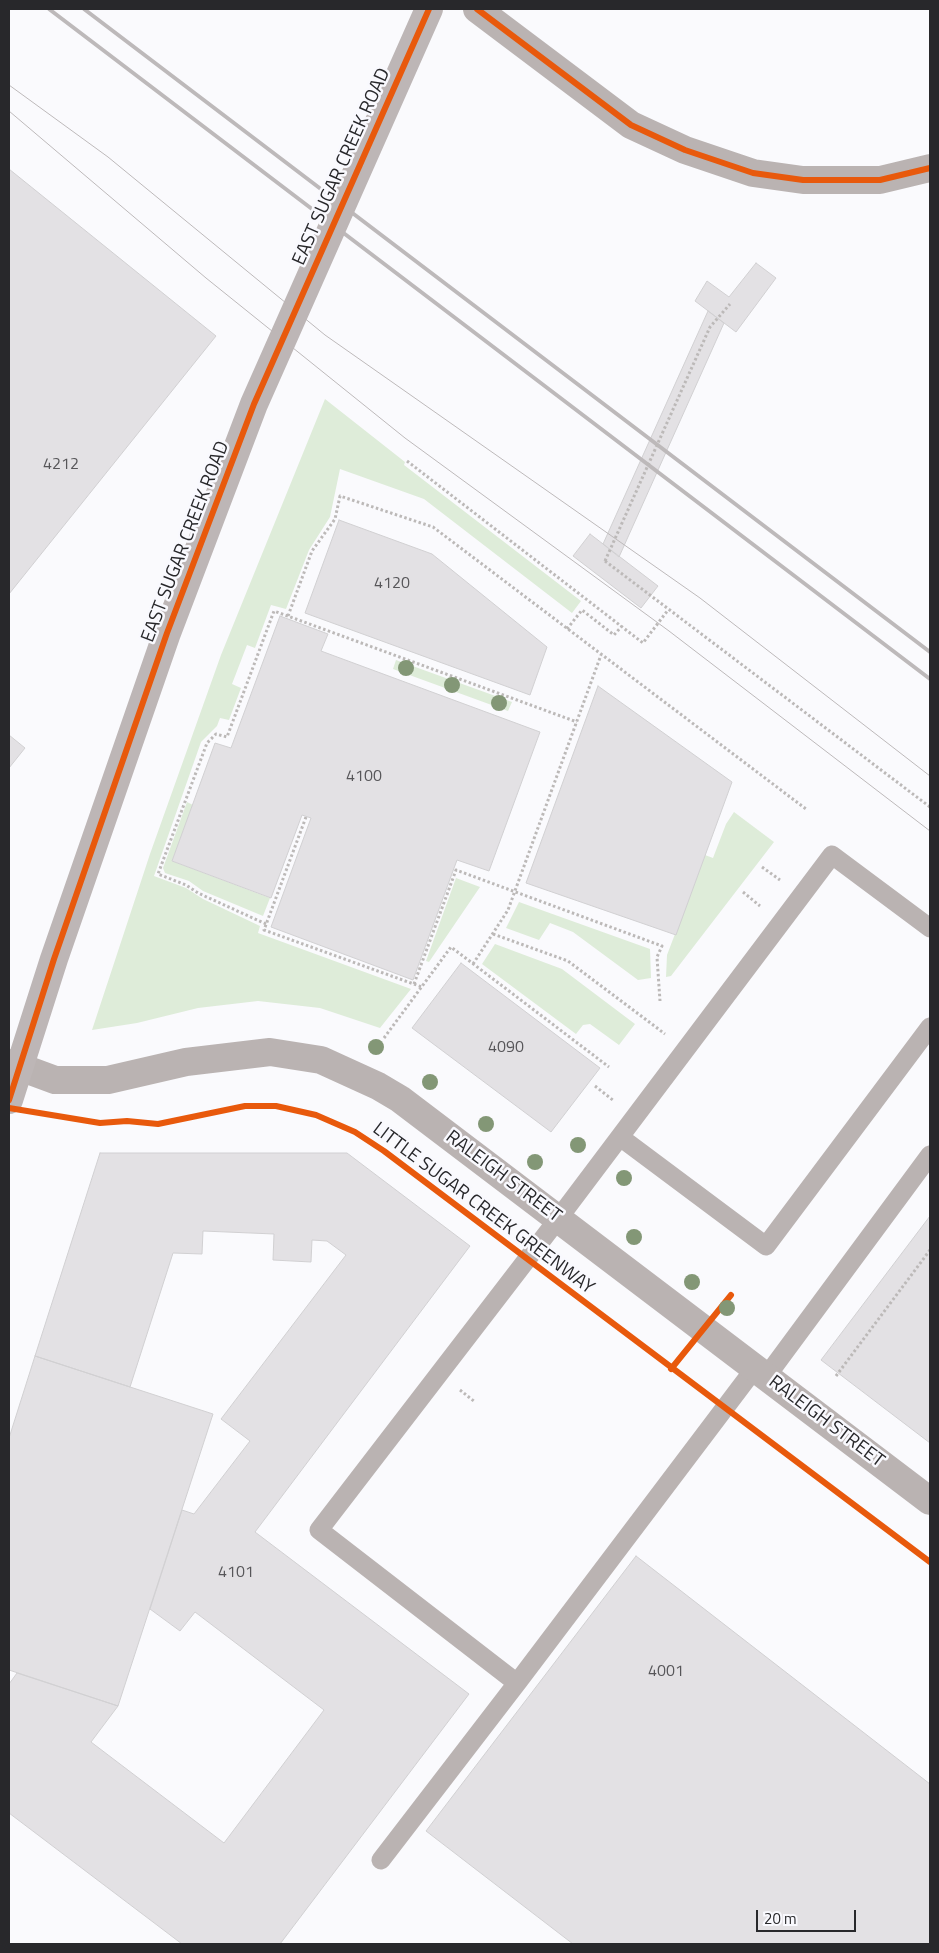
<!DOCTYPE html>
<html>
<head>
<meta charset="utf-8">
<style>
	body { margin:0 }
	#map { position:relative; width:939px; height:1953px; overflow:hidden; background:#fafafd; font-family:"Titillium Web",sans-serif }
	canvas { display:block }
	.frame { position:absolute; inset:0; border:10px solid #28282b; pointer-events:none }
	.scale { position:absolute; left:756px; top:1910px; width:100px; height:22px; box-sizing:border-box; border:2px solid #28282b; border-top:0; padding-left:6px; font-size:15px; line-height:18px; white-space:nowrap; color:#28282b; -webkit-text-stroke:4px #f9f9fe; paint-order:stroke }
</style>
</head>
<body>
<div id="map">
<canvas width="939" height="1953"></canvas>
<div class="frame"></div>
<div class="scale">20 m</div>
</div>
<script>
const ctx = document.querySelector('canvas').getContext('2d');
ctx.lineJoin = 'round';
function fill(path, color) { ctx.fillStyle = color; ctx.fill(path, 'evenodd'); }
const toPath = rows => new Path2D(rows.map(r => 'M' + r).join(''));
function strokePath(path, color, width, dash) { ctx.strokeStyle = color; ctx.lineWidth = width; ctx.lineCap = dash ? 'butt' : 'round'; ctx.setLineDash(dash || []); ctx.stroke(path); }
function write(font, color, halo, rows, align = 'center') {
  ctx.font = font + ' "Titillium Web",sans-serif'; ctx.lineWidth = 5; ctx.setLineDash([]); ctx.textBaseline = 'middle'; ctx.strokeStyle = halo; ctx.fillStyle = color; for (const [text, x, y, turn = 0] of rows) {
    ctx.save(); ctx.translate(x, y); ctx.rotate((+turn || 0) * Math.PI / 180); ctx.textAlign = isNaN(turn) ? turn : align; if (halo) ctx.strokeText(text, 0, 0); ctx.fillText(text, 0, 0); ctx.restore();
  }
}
fill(toPath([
	[325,399,405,462,404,465,581,601,572,613,424,499,340,469,330,517,309,550,286,609,271,605,255,648,247,645,232,684,241,688,229,720,220,718,217,726,201,742,154,876,186,888,203,899,260,926,258,933,411,989,380,1028,320,1008,258,1001,198,1008,137,1023,92,1030,150,854,221,655],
	[396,660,512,702,508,711,393,669],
	[187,802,193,805,172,861,270,898,263,916,203,891,189,881,165,873,163,868],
	[734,812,774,842,671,976,666,977,667,955,705,855,713,858,726,824],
	[456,878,480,887,429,962,426,961],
	[519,902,650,949,651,978,638,980,573,932,550,923,539,940,506,928],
	[495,944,562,969,635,1024,619,1045,590,1024,583,1025,576,1034,482,964]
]), '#deecd9');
const building = toPath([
	[9,169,216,336,9,594,9,169],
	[756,263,776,278,736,332,695,301,707,281,729,297,756,263],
	[708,311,724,323,619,557,603,544,708,311],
	[339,520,432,554,547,647,530,695,305,613,339,520],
	[590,534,658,586,641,608,573,556,590,534],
	[280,616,328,634,321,651,540,732,489,871,457,860,413,980,271,927,311,818,302,815,271,898,172,861,215,743,231,748,280,616],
	[598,686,732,782,676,935,526,883,598,686],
	[9,735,25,748,9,768,9,735],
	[461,963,600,1068,551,1132,412,1028,461,963],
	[100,1153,347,1153,470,1246,255,1532,469,1694,280,1944,182,1944,9,1813,9,1684,17,1673,118,1706,91,1742,224,1843,324,1710,195,1612,180,1631,150,1609,182,1510,194,1514,250,1441,221,1419,346,1255,327,1241,312,1240,311,1262,273,1260,274,1234,203,1231,202,1254,173,1253,130,1387,35,1356,100,1153],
	[930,1216,930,1443,821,1360,930,1216],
	[35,1356,213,1414,118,1706,9,1670,9,1438,35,1356],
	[636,1556,930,1784,930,1944,573,1944,426,1831,636,1556]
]);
fill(building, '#e3e1e4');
strokePath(building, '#d1d0d2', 1);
strokePath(toPath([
	[407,461,643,643,668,610],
	[605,561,930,807],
	[288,616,312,551,335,519,340,496,433,527,806,809],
	[567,629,582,610,614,635,622,626],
	[306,817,264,930,422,987],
	[762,867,780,880],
	[743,892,760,906],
	[266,924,198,893,186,885,158,874,207,743,216,734,227,737,274,611,577,722],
	[493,934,568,961,665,1034],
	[473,964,508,910,601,655],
	[414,984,456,870,662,946,657,957,660,1001],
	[384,1038,451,947,609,1067],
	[595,1086,614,1101],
	[836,1376,930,1250],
	[460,1390,475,1402]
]), '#bcb9b8', 3, [2.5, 2.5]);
strokePath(toPath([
	[620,1137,766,1246,930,1027],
	[755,1368,517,1683,319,1530,558,1219,832,855,930,928],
	[766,1377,930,1155],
	[381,1860,517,1683]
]), '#bab3b2', 19);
strokePath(toPath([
	[477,9,631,125,685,150,753,173,803,180,880,180,930,168],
	[9,1063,55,1080,108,1080,186,1062,270,1052,321,1060,378,1086,400,1099,930,1501]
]), '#bab3b2', 28);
strokePath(toPath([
	[9,85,108,157,325,335,700,598,930,776],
	[9,111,206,278,405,438,669,631,930,831]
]), '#bdb9ba', 1);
strokePath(toPath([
	[49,9,930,679],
	[84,9,930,652]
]), '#bdb9ba', 4);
strokePath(toPath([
	[605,561,710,327,730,304]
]), '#bcb9b8', 3, [2.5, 2.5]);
strokePath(toPath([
	[9,1100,54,959,167,633,254,404,429,9]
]), '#bdb6b6', 28);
strokePath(toPath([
	[477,9,631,125,685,150,753,173,803,180,880,180,930,168],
	[9,1100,54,959,167,633,254,404,429,9],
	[9,1108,100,1123,127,1121,158,1124,245,1106,276,1106,316,1115,355,1132,384,1151,930,1562],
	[671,1369,731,1295]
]), '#e8590c', 6);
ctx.fillStyle = '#839776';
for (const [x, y] of [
	[406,668],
	[452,685],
	[499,703],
	[376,1047],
	[430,1082],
	[486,1124],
	[578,1145],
	[535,1162],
	[624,1178],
	[634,1237],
	[692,1282],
	[727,1308]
]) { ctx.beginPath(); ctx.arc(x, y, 8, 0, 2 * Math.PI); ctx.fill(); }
write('16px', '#575659', null, [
	["4212",61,465],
	["4120",392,584],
	["4100",364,777],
	["4090",506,1048],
	["4101",236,1573],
	["4001",666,1672]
]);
write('19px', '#28282b', '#f9f9fe', [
	["EAST SUGAR CREEK ROAD",342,167,-66],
	["EAST SUGAR CREEK ROAD",186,542,-69],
	["RALEIGH STREET",503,1177,37],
	["LITTLE SUGAR CREEK GREENWAY",483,1209,37],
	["RALEIGH STREET",826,1422,37]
]);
</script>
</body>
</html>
